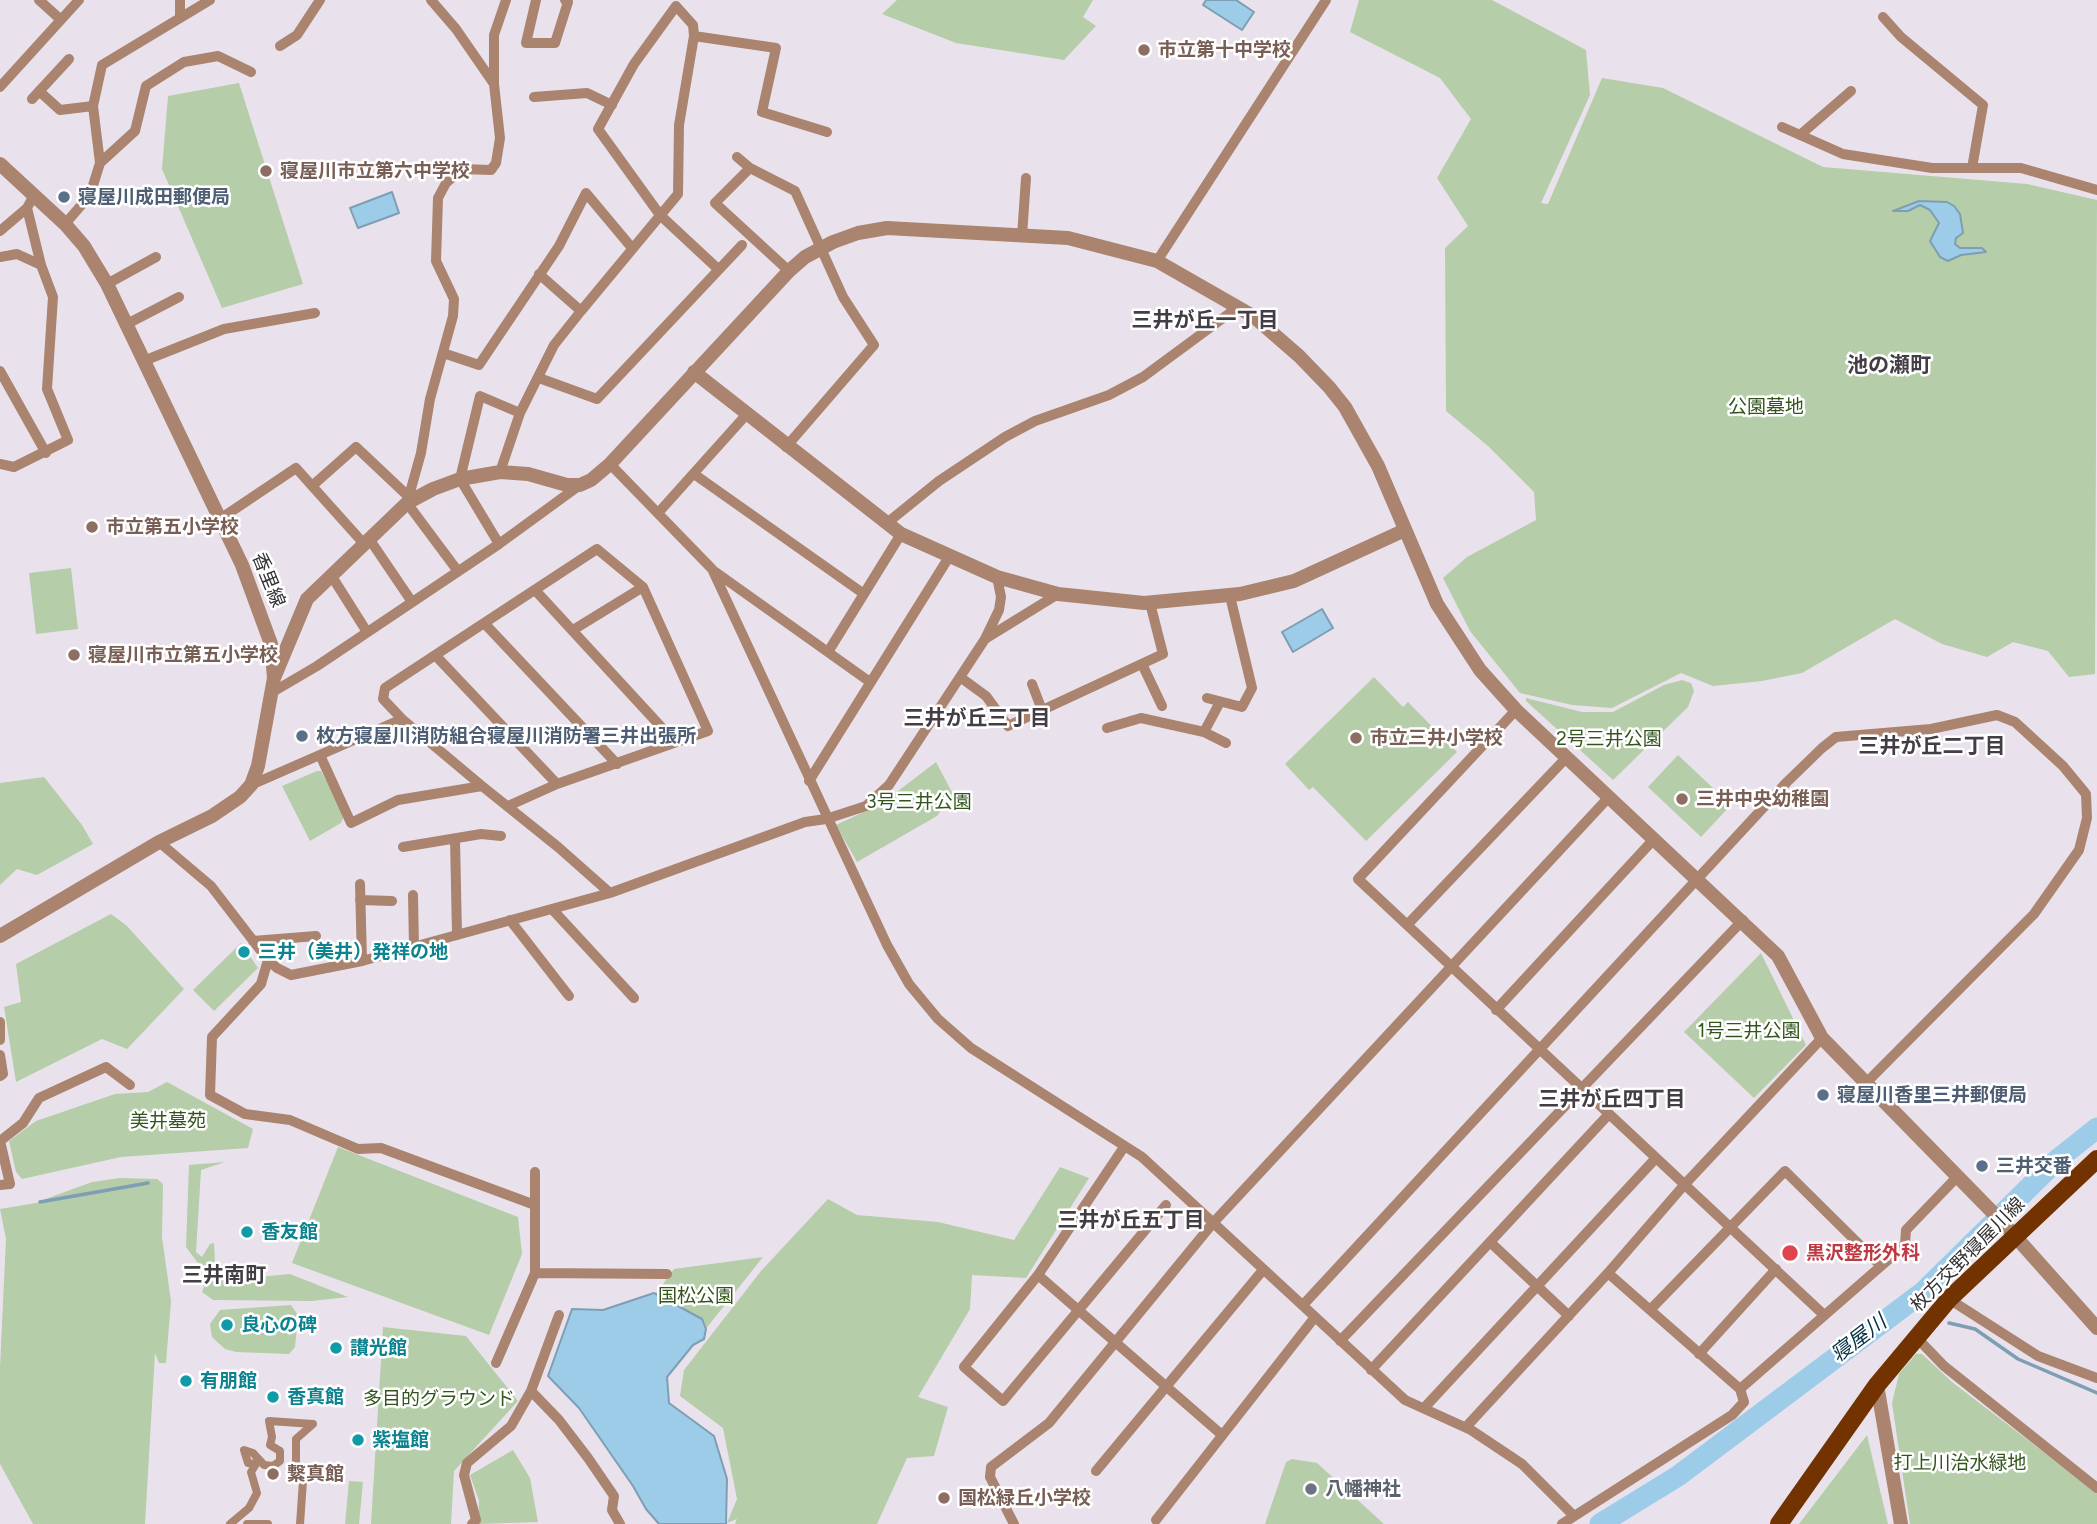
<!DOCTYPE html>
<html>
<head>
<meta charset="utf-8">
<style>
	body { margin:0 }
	canvas { display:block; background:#e9e2ec }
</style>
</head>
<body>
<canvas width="2097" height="1524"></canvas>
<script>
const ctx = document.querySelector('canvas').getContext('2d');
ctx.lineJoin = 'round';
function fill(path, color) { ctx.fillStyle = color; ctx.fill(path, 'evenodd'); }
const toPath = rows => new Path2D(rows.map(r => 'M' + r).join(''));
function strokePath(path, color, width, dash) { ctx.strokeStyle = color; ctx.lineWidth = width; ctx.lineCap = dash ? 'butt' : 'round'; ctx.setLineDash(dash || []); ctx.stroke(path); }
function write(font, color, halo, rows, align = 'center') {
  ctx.font = font + ' Figtree,"Noto Sans JP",sans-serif'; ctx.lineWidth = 5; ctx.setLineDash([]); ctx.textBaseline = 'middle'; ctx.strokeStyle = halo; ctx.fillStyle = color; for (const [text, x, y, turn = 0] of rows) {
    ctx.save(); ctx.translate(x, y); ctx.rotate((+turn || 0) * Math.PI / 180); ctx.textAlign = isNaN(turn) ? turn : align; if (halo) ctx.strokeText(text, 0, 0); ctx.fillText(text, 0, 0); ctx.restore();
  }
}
fill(toPath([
	[897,0,1093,0,1083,17,1096,26,1064,60,956,43,882,14],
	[1359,0,1492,0,1586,50,1590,95,1541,203,1548,204,1602,78,1663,88,1823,167,2027,184,2097,200,2095,674,2069,677,2048,651,2013,642,1987,657,1942,644,1895,619,1802,673,1762,681,1713,686,1681,673,1612,708,1572,705,1520,693,1470,631,1443,578,1467,557,1536,520,1534,492,1488,446,1446,411,1445,248,1468,226,1437,178,1471,119,1440,78,1350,32],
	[239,83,303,284,222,308,162,169,168,96],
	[71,568,78,629,36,634,29,573],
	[1374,677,1403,707,1408,702,1457,752,1366,841,1313,787,1309,790,1285,764],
	[1682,680,1691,683,1694,691,1688,707,1613,780,1526,701,1526,698,1582,712,1613,712,1664,685],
	[1678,755,1731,805,1701,837,1648,787],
	[936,762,953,794,937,816,857,862,836,825,881,804],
	[317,771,321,771,344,816,341,823,310,841,282,786],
	[44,777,82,825,93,844,37,875,17,869,0,885,0,783],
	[111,914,127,926,184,989,127,1049,102,1039,16,1082,4,1007,21,1002,16,964],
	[241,943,258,968,214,1011,193,990],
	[1761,953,1806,1045,1754,1098,1684,1032],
	[167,1082,253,1129,248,1148,121,1157,22,1179,16,1172,9,1141,36,1121,115,1094,148,1092],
	[338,1147,518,1217,522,1254,489,1335,292,1263],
	[225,1162,201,1170,196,1252,202,1257,210,1244,214,1243,215,1263,212,1269,197,1262,186,1247,189,1165],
	[1060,1167,1089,1178,1026,1278,972,1275,970,1309,918,1397,948,1407,934,1456,907,1458,877,1524,735,1524,737,1519,727,1523,737,1499,723,1428,680,1396,684,1370,761,1271,828,1199,857,1215,938,1222,1014,1240],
	[120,1178,157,1179,163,1184,162,1237,171,1301,166,1363,159,1363,155,1353,145,1524,33,1524,0,1464,0,1367,6,1239,0,1209,149,1184,146,1182,40,1201,92,1182],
	[763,1257,693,1345,658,1291,674,1269],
	[290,1274,348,1297,312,1301,213,1300,202,1292,206,1282],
	[291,1305,298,1315,295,1347,289,1354,236,1352,225,1349,212,1337,210,1324,220,1310],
	[383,1327,466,1336,518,1401,454,1471,451,1524,371,1524],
	[1916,1354,1922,1354,1952,1382,2097,1493,2097,1524,1910,1524,1892,1403,1899,1374],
	[1867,1435,1888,1524,1799,1524],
	[513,1450,530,1478,538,1522,478,1524,479,1501,470,1475],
	[1292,1459,1317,1463,1384,1524,1265,1524,1286,1462],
	[349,1481,363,1482,359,1524,345,1524]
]), '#b5cda9');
const water = toPath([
	[1206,0,1236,0,1254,12,1242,30,1203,5,1206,0],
	[392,192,399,213,358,228,350,208,392,192],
	[1919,201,1947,202,1954,206,1960,214,1963,233,1956,238,1955,244,1960,248,1982,248,1986,252,1961,255,1948,261,1940,257,1930,241,1939,223,1930,210,1920,205,1908,211,1893,211,1919,201],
	[1322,609,1333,628,1293,652,1282,632,1322,609],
	[654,1293,702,1319,706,1329,704,1339,693,1345,667,1377,669,1403,714,1436,727,1479,726,1524,659,1524,646,1509,633,1486,579,1408,548,1376,572,1309,603,1310,654,1293]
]);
fill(water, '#9dcce9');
strokePath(water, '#7e9eb3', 2);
strokePath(toPath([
	[40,1202,148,1183],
	[1949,1323,1975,1329,2018,1359,2097,1393]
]), '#7e9eb3', 3.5);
strokePath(toPath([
	[1600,1524,1678,1476,1923,1292,2058,1159,2097,1128]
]), '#9dcce9', 21);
strokePath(toPath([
	[230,1524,249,1508,257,1493,251,1472,256,1464,248,1463,244,1450,253,1453,264,1465,273,1466,280,1461,280,1451,270,1445,272,1437,269,1421,313,1424,296,1439,296,1472,303,1481,300,1524],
	[247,1524,268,1524]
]), '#aa846f', 8);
strokePath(toPath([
	[39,0,60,19],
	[431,0,456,29,494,84],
	[536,0,526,43,555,43,568,2,565,0],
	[180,16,180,0],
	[1883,17,1901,37,1983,105,1972,168],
	[280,46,297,35,320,0],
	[0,87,79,0],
	[39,91,60,110,93,106],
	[534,97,587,93,612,105],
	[32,99,69,59],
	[1782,127,1843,154,1932,168,2021,168,2097,190],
	[1800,135,1851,91],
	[737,157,750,168,795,191,843,297,874,345,786,447],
	[100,163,135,131,146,86,184,62,218,56,251,72],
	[750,168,715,203,789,271],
	[65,224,90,195,100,163,93,106,102,65,210,0],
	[0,231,27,208],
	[1022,236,1026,178],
	[0,257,17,254,41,265],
	[1157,261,1326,0],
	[718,269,660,215,598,129,634,64,676,6,693,25,694,36,776,48,762,112,827,132],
	[539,274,581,311,678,194,679,125,694,36],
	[107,284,156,257],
	[127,324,179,297],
	[443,353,479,365,559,246,586,193,632,248],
	[146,360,224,329,315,313],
	[0,371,46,453],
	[539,378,597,399,742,245],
	[0,464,14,467,68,440,47,389,53,297,41,265,27,208,34,195],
	[610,464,712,569,887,945,909,984,938,1019,971,1048,1142,1157,1405,1400,1471,1430,1522,1464,1574,1516],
	[500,472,520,413,554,345,581,311],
	[694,474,864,594],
	[312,486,356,447,409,497],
	[659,512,746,415],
	[220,519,296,468,365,545],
	[887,523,939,481,1005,437,1035,421,1109,395,1143,377,1238,307],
	[370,540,412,602],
	[499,544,460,479,480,396,520,413],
	[457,570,407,503,421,453,430,399,453,316,454,299,436,261,438,198,446,183,462,169,491,170,496,163,500,138,494,84,494,35,506,0],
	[714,571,870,682],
	[331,575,367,632],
	[535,590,675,742],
	[485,624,617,764],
	[573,630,643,587],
	[985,639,999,610,1001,597,997,577],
	[828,652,901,534],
	[436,656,557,784],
	[1142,664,1162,706],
	[960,677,986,696,1008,726,1163,654,1150,603],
	[1032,684,1042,710],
	[271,693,317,666,499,544,580,485],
	[1207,698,1242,707,1252,688,1230,596],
	[1516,710,1358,879,1824,1315],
	[1107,728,1141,718,1204,732,1226,743],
	[1204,732,1220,702],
	[320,755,351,823,398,800,482,786],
	[809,781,949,557],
	[251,785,402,719],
	[508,806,557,784,708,731,643,587,597,549,385,688,383,699,402,719,482,786,558,847,610,893],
	[455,839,457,935],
	[159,842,211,886,268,960,277,968,291,975,362,961,610,893,805,822,826,819,866,806,889,785,985,639,1058,594],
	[403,847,481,834,501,836],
	[360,884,362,961],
	[413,895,414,947],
	[360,900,392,901],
	[552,909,634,998],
	[510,920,569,996],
	[1407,925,1567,757],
	[253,941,316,936],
	[268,960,261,984,212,1037,210,1095,245,1114,290,1120,358,1149,381,1148,535,1205],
	[1496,1010,1655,838],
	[0,1022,0,1040],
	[0,1055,3,1074,0,1076],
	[1124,1147,1038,1275,964,1367,1003,1401,1166,1205],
	[0,1185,10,1184,0,1141,23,1123,39,1098,106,1067,130,1085],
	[1490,1242,1569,1316],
	[535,1273,667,1274],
	[1608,1273,1740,1389],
	[1038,1275,1222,1435],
	[1949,1299,2038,1356,2097,1378],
	[1303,1305,1787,782,1822,748,1836,737,1931,729,1997,715,2015,722,2063,766,2086,794,2087,818,2079,850,2034,914,1865,1084],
	[1650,1310,1785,1171,1880,1265],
	[559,1315,531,1391,559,1420,588,1458,614,1496,612,1510,620,1524],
	[1917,1338,1944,1366,2097,1488],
	[1340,1341,1743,920],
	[1699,1354,1776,1269],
	[496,1363,535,1273,535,1172],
	[1371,1370,1609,1114],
	[1425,1407,1656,1158],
	[1466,1427,1608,1273,1685,1184,1822,1038],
	[1096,1471,1263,1270],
	[1156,1520,1315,1317],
	[472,1524,476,1520,464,1475,467,1463,511,1426,531,1391],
	[1014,1524,990,1477,991,1467,1049,1423,1213,1223,1609,797],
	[1562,1524,1732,1415,1744,1402,1740,1389,1896,1253,1905,1244,1906,1230,1957,1177]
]), '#aa846f', 10);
strokePath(toPath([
	[0,164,65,224,84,246,107,284,242,565,271,644,274,678,258,766,251,785,240,797,212,816,159,842,0,936],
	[694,372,901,534,997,577,1058,594,1144,603,1240,594,1294,581,1405,530],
	[274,678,307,599,407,503,433,489,460,479,500,472,528,474,567,485,580,485,591,480,610,464,789,271,805,257,833,242,858,233,887,228,1068,238,1157,261,1253,316,1299,356,1329,387,1345,407,1378,466,1437,604,1480,670,1516,710,1778,956,1822,1038,2006,1226,2097,1328],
	[1877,1385,1901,1524]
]), '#aa846f', 14);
strokePath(toPath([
	[1779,1524,1877,1385,1949,1299,2097,1159]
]), '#723300', 18);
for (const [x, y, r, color] of [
	[1144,50,7,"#8d6e63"],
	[266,171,7,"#8d6e63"],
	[64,197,7,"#5c6f8a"],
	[92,527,7,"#8d6e63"],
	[74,655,7,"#8d6e63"],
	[302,736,7,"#5c6f8a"],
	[1356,738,7,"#8d6e63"],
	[1682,799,7,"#8d6e63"],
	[244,952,7,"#0f9aa8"],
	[1823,1095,7,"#5c6f8a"],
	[1982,1166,7,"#5c6f8a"],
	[247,1232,7,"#0f9aa8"],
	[1790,1253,9,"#e0444e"],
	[227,1325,7,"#0f9aa8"],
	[336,1348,7,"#0f9aa8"],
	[186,1381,7,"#0f9aa8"],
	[273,1397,7,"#0f9aa8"],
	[358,1440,7,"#0f9aa8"],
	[273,1474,7,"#8d6e63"],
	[1311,1489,7,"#6b7280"],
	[944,1498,7,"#8d6e63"]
]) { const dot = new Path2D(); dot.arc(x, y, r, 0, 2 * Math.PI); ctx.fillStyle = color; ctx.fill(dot); strokePath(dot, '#fff', 2.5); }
write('bold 19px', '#785e54', '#fff', [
	["市立第十中学校",1158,50],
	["寝屋川市立第六中学校",280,171],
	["市立第五小学校",106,527],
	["寝屋川市立第五小学校",88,655],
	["市立三井小学校",1370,738],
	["三井中央幼稚園",1696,799],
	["繋真館",287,1474],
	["国松緑丘小学校",958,1498]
], 'left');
write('bold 19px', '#4e5e75', '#fff', [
	["寝屋川成田郵便局",78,197],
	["枚方寝屋川消防組合寝屋川消防署三井出張所",316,736],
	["寝屋川香里三井郵便局",1837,1095],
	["三井交番",1996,1166]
], 'left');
write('19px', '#33551c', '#fff', [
	["公園墓地",1766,407],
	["2号三井公園",1609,739],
	["3号三井公園",919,802],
	["1号三井公園",1749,1031],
	["美井墓苑",168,1121],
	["国松公園",696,1296],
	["多目的グラウンド",439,1399],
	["打上川治水緑地",1960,1463]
]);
write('19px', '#353236', '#fff', [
	["香里線",268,580,68],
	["枚方交野寝屋川線",1968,1255,-45]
]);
write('bold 19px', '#0d838f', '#fff', [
	["三井（美井）発祥の地",258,952],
	["香友館",261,1232],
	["良心の碑",241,1325],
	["讃光館",350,1348],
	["有朋館",200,1381],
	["香真館",287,1397],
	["紫塩館",372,1440]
], 'left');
write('bold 19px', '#be3a42', '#fff', [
	["黒沢整形外科",1806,1253]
], 'left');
write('bold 19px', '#5b616d', '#fff', [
	["八幡神社",1325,1489]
], 'left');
write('bold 21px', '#433d45', '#fff', [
	["三井が丘一丁目",1205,321],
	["池の瀬町",1889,366],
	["三井が丘三丁目",977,719],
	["三井が丘二丁目",1932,747],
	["三井が丘四丁目",1612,1100],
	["三井が丘五丁目",1131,1221],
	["三井南町",224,1276]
]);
write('italic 21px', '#093145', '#fff', [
	["寝屋川",1859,1339,-37]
]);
</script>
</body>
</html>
